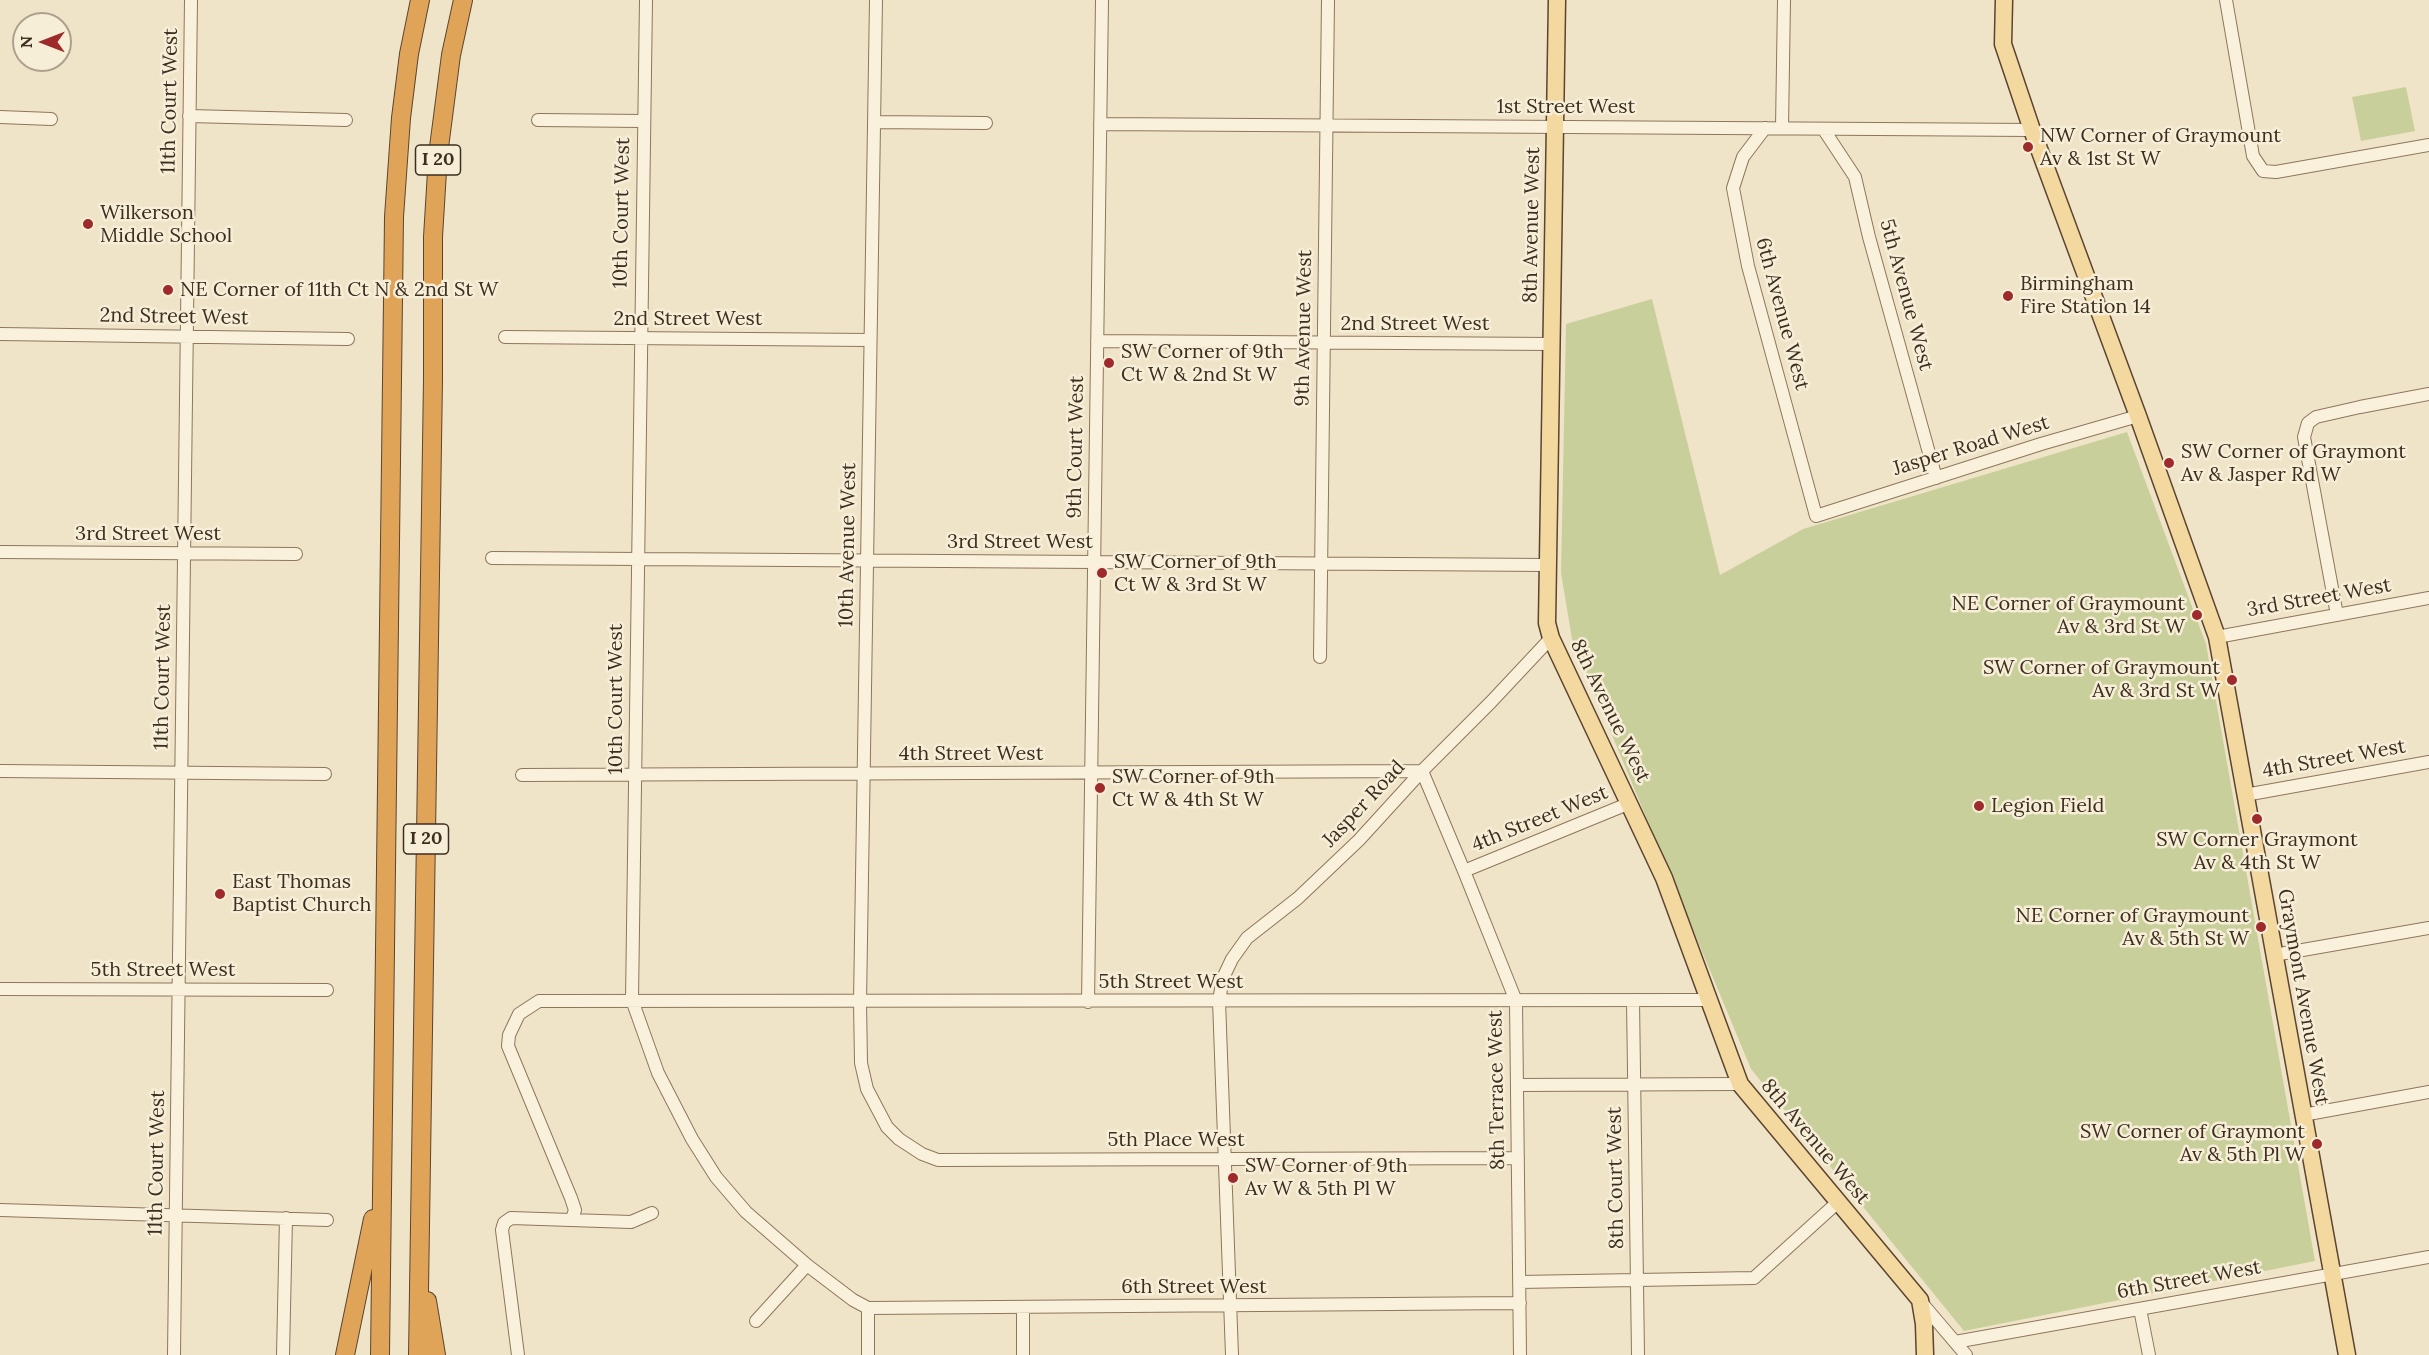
<!DOCTYPE html>
<html>
<head>
<meta charset="utf-8">
<style>
	body { margin:0 }
	#map { position:relative; width:2429px; height:1355px; overflow:hidden; background:#f0e4c8; font-family:Lora,serif }
	canvas { display:block }
	.north { position:absolute; left:12px; top:12px; width:60px; height:60px; box-sizing:border-box; background:#f7eed8; border:2px solid #ada18e; border-radius:50%; rotate:270deg; font-size:16px; font-weight:700; line-height:24px; text-align:center; color:#3d2e20 }
	.north::after { content:''; display:block; margin:auto; width:21px; height:27px; background:#9e2a2b; clip-path:polygon(50% 0,100% 100%,50% 72%,0 100%) }
</style>
</head>
<body>
<div id="map">
<canvas width="2429" height="1355"></canvas>
<div class="north">N</div>
</div>
<script>
const ctx = document.querySelector('canvas').getContext('2d');
ctx.lineJoin = 'round';
function fill(path, color) { ctx.fillStyle = color; ctx.fill(path, 'evenodd'); }
const toPath = rows => new Path2D(rows.map(r => 'M' + r).join(''));
function strokePath(path, color, width, dash) { ctx.strokeStyle = color; ctx.lineWidth = width; ctx.lineCap = dash ? 'butt' : 'round'; ctx.setLineDash(dash || []); ctx.stroke(path); }
function write(font, color, halo, rows, align = 'center') {
  ctx.font = font + ' Lora,serif'; ctx.lineWidth = 5; ctx.setLineDash([]); ctx.textBaseline = 'middle'; ctx.strokeStyle = halo; ctx.fillStyle = color; for (const [text, x, y, turn = 0] of rows) {
    ctx.save(); ctx.translate(x, y); ctx.rotate((+turn || 0) * Math.PI / 180); ctx.textAlign = isNaN(turn) ? turn : align; if (halo) ctx.strokeText(text, 0, 0); ctx.fillText(text, 0, 0); ctx.restore();
  }
}
fill(toPath([
	[2406,87,2415,131,2361,141,2352,97],
	[1652,299,1720,575,1803,529,2127,432,2206,644,2315,1261,1964,1331,1751,1069,1572,639,1561,573,1566,324]
]), '#c9cf9b');
const minor = toPath([
	[646,0,632,1000,658,1073,692,1139,716,1177,746,1212,807,1265,853,1300,868,1308,1520,1303],
	[876,0,860,1002,861,1063,867,1089,887,1127,899,1139,922,1154,938,1160,1518,1158],
	[2226,0,2253,156,2263,171,2276,172,2429,145],
	[189,116,346,120],
	[0,117,51,119],
	[538,120,644,121],
	[874,122,986,123],
	[1100,124,2032,130],
	[1765,128,1743,157,1733,188,1748,266,1816,516,2041,444,2138,416],
	[1782,128,1784,0],
	[1824,130,1855,177,1869,237,1936,478],
	[0,334,348,339],
	[505,337,870,340],
	[1097,341,1552,344],
	[0,552,296,554],
	[492,558,1548,565],
	[2337,615,2304,437,2308,423,2316,417,2360,407,2429,394],
	[2217,637,2429,598],
	[1320,657,1328,0],
	[0,771,325,774],
	[522,775,1422,771,1464,871,1516,1001,1520,1355],
	[2245,795,2429,762],
	[1464,871,1630,803],
	[2274,955,2429,928],
	[0,989,327,990],
	[1633,1000,1638,1355],
	[1088,1002,1102,0],
	[1517,1085,1740,1084],
	[2303,1115,2429,1092],
	[0,1210,327,1220],
	[572,1219,575,1210,571,1198,508,1046,509,1035,519,1014,539,1001,1709,1000],
	[1519,1282,1754,1278,1838,1202],
	[1920,1301,1966,1355],
	[1023,1307,1023,1355],
	[868,1308,868,1355],
	[2140,1309,2149,1355],
	[756,1321,807,1265],
	[1955,1342,2429,1257],
	[174,1355,191,0],
	[283,1355,286,1218],
	[518,1355,502,1230,504,1223,511,1218,631,1222,652,1213],
	[1232,1355,1219,1001,1223,978,1232,959,1247,938,1298,898,1359,840,1422,771,1491,702,1551,638]
]);
const major = toPath([
	[1557,0,1547,623,1551,638,1664,878,1740,1084,1920,1300,1924,1324,1925,1355],
	[2004,0,2003,44,2032,130,2138,416,2217,637,2347,1355]
]);
const highway = toPath([
	[427,1301,436,1355],
	[345,1355,373,1219],
	[380,1355,394,217,401,118,409,54,420,0],
	[418,1355,433,379,433,237,438,155,451,55,463,0]
]);
strokePath(minor, '#8d765c', 14);
strokePath(major, '#5b4430', 19);
strokePath(highway, '#5b4430', 20);
strokePath(minor, '#faf1dc', 12);
strokePath(major, '#f3d9a0', 16);
strokePath(highway, '#e0a458', 18);
for (const [x, y, r, color] of [
	[2028,147,6,"#9e2a2b"],
	[88,224,6,"#9e2a2b"],
	[168,290,6,"#9e2a2b"],
	[2008,296,6,"#9e2a2b"],
	[1109,363,6,"#9e2a2b"],
	[2169,463,6,"#9e2a2b"],
	[1102,573,6,"#9e2a2b"],
	[2197,615,6,"#9e2a2b"],
	[2232,680,6,"#9e2a2b"],
	[1100,788,6,"#9e2a2b"],
	[1979,806,6,"#9e2a2b"],
	[2257,819,6,"#9e2a2b"],
	[220,894,6,"#9e2a2b"],
	[2261,927,6,"#9e2a2b"],
	[2317,1144,6,"#9e2a2b"],
	[1233,1178,6,"#9e2a2b"]
]) { const dot = new Path2D(); dot.arc(x, y, r, 0, 2 * Math.PI); ctx.fillStyle = color; ctx.fill(dot); strokePath(dot, '#f7eed8', 2); }
for (const [x, y, w] of [
	[438,160,45],
	[426,839,45]
]) { const box = new Path2D(); box.roundRect(x - w / 2, y - 15, w, 30, 4.5); ctx.fillStyle = '#f7eed8'; ctx.fill(box); strokePath(box, '#3d2e20', 1.5); }
write('bold 18px', '#3d2e20', null, [
	["I 20",438,160],
	["I 20",426,839]
]);
write('20px', '#3d2e20', '#f7eed8', [
	["11th Court West",170,101,-89],
	["1st Street West",1566,107],
	["10th Court West",622,213,-89],
	["8th Avenue West",1532,225,-89],
	["5th Avenue West",1906,295,75],
	["6th Avenue West",1782,314,75],
	["2nd Street West",174,317,1],
	["2nd Street West",688,319],
	["2nd Street West",1415,324],
	["9th Avenue West",1304,328,-89],
	["Jasper Road West",1971,446,-17],
	["9th Court West",1076,447,-89],
	["3rd Street West",148,534],
	["3rd Street West",1020,542],
	["10th Avenue West",848,545,-89],
	["3rd Street West",2319,598,-10],
	["11th Court West",163,677,-89],
	["10th Court West",616,699,-90],
	["8th Avenue West",1610,711,64],
	["4th Street West",971,754],
	["4th Street West",2334,759,-10],
	["Jasper Road",1364,804,-47],
	["4th Street West",1540,819,-22],
	["5th Street West",163,970],
	["5th Street West",1171,982],
	["Graymont Avenue West",2303,997,80],
	["8th Terrace West",1497,1090,-91],
	["5th Place West",1176,1140],
	["8th Avenue West",1815,1142,50],
	["11th Court West",157,1163,-89],
	["8th Court West",1616,1178,-91],
	["6th Street West",2189,1280,-10],
	["6th Street West",1194,1287]
]);
write('20px', '#3d2e20', '#f7eed8', [
	["NW Corner of Graymount",2040,136],
	["Av & 1st St W",2040,159],
	["Wilkerson",100,213],
	["Middle School",100,236],
	["Birmingham",2020,284],
	["Fire Station 14",2020,307],
	["NE Corner of 11th Ct N & 2nd St W",180,290],
	["SW Corner of 9th",1121,352],
	["Ct W & 2nd St W",1121,375],
	["SW Corner of Graymont",2181,452],
	["Av & Jasper Rd W",2181,475],
	["SW Corner of 9th",1114,562],
	["Ct W & 3rd St W",1114,585],
	["NE Corner of Graymount",2185,604,"right"],
	["Av & 3rd St W",2185,627,"right"],
	["SW Corner of Graymount",2220,668,"right"],
	["Av & 3rd St W",2220,691,"right"],
	["SW Corner of 9th",1112,777],
	["Ct W & 4th St W",1112,800],
	["Legion Field",1991,806],
	["SW Corner Graymont",2257,840,"center"],
	["Av & 4th St W",2257,863,"center"],
	["East Thomas",232,882],
	["Baptist Church",232,905],
	["NE Corner of Graymount",2249,916,"right"],
	["Av & 5th St W",2249,939,"right"],
	["SW Corner of Graymont",2305,1132,"right"],
	["Av & 5th Pl W",2305,1155,"right"],
	["SW Corner of 9th",1245,1166],
	["Av W & 5th Pl W",1245,1189]
], 'left');
</script>
</body>
</html>
